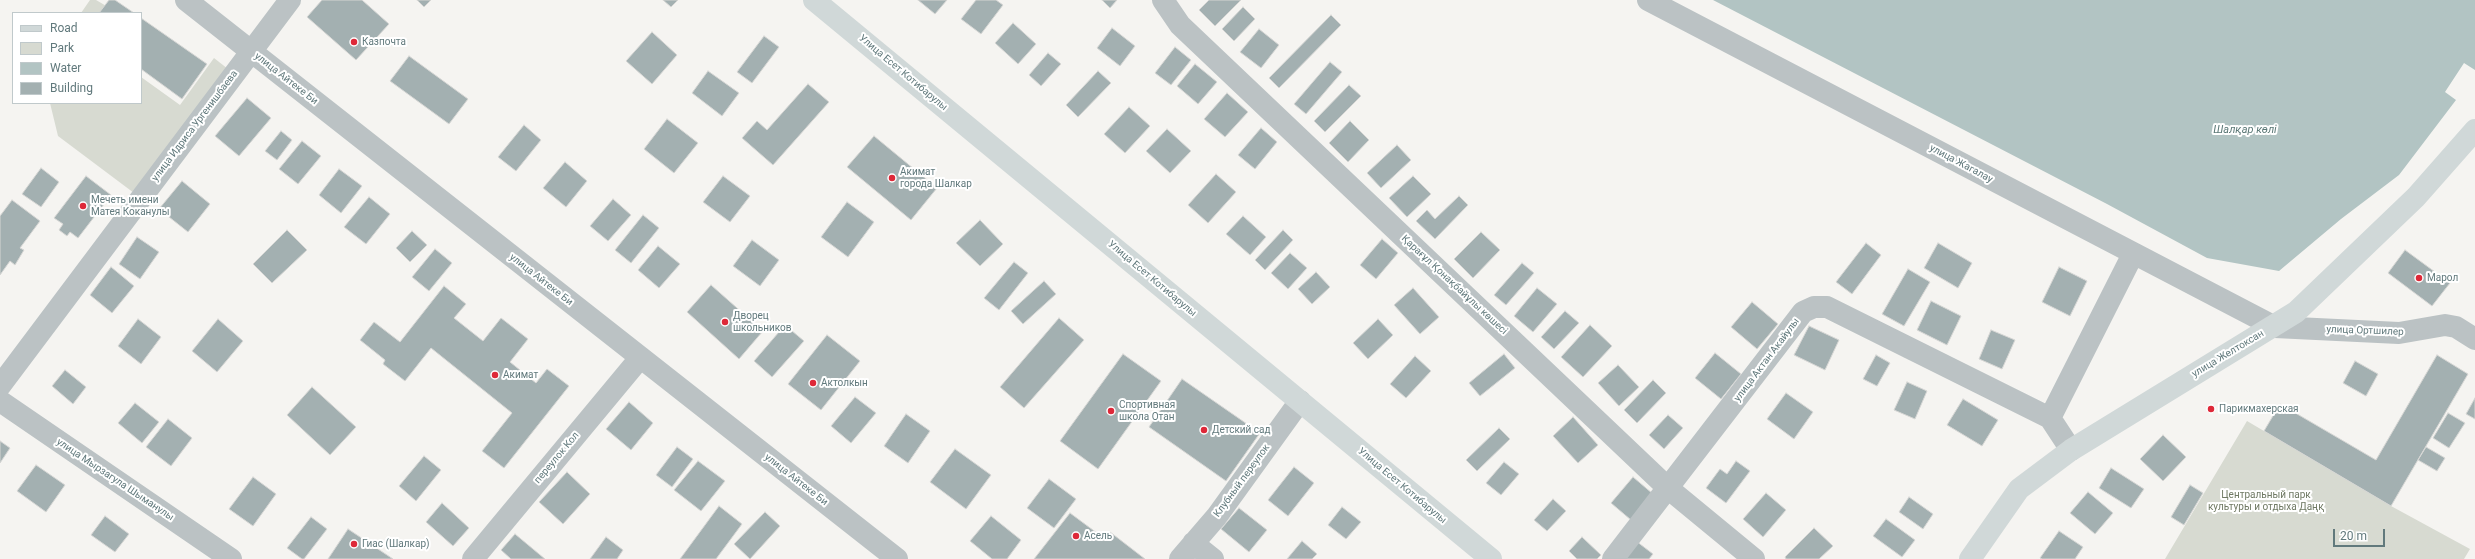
<!DOCTYPE html>
<html>
<head>
<meta charset="utf-8">
<style>
	body { margin:0 }
	#map { position:relative; width:2475px; height:559px; overflow:hidden; background:#f5f4f1; font-family:Roboto,sans-serif }
	canvas { display:block }
	.legend { position:absolute; left:12px; top:12px; width:130px; height:92px; box-sizing:border-box; background:#fff; border:1px solid #c0c9cb; margin:0; padding:5px 7px; list-style:none; font-size:12px; color:#61797c }
	.legend li { display:flex; align-items:center; gap:8px; height:20px }
	.legend b { width:20px; border:1px solid #c0c9cb }
	.scale { position:absolute; left:2333px; top:529px; width:52px; height:18px; box-sizing:border-box; border:2px solid #61797c; border-top:0; padding-left:5px; font-size:12px; line-height:14px; white-space:nowrap; color:#61797c; -webkit-text-stroke:3px #fff; paint-order:stroke }
</style>
</head>
<body>
<div id="map">
<canvas width="2475" height="559"></canvas>
<ul class="legend">
<li><b style="height:5px;background:#d0d8d8"></b>Road</li>
<li><b style="height:11px;background:#d7dad1"></b>Park</li>
<li><b style="height:11px;background:#b2c4c3"></b>Water</li>
<li><b style="height:11px;background:#a3b0b1"></b>Building</li>
</ul>
<div class="scale">20 m</div>
</div>
<script>
const ctx = document.querySelector('canvas').getContext('2d');
ctx.lineJoin = 'round';
function fill(path, color) { ctx.fillStyle = color; ctx.fill(path, 'evenodd'); }
const toPath = rows => new Path2D(rows.map(r => 'M' + r).join(''));
function strokePath(path, color, width, dash) { ctx.strokeStyle = color; ctx.lineWidth = width; ctx.lineCap = dash ? 'butt' : 'round'; ctx.setLineDash(dash || []); ctx.stroke(path); }
function write(font, color, halo, rows, align = 'center') {
  ctx.font = font + ' Roboto,sans-serif'; ctx.lineWidth = 4; ctx.setLineDash([]); ctx.textBaseline = 'middle'; ctx.strokeStyle = halo; ctx.fillStyle = color; for (const [text, x, y, turn = 0] of rows) {
    ctx.save(); ctx.translate(x, y); ctx.rotate((+turn || 0) * Math.PI / 180); ctx.textAlign = isNaN(turn) ? turn : align; if (halo) ctx.strokeText(text, 0, 0); ctx.fillText(text, 0, 0); ctx.restore();
  }
}
fill(toPath([
	[90,0,96,0,108,7,104,13,81,13],
	[214,58,228,69,134,193,58,136,50,103,141,103,141,77,180,105],
	[2247,421,2391,506,2470,549,2464,559,2165,559]
]), '#d7dad1');
fill(toPath([
	[1713,0,2475,0,2475,70,2464,63,2445,92,2456,100,2399,175,2341,219,2279,271,2207,258,2107,204]
]), '#b2c4c3');
const building = toPath([
	[109,0,115,0,134,13,99,13,109,0],
	[322,0,362,0,389,24,356,60,307,17,322,0],
	[417,0,431,0,424,7,417,0],
	[663,0,678,0,671,7,663,0],
	[918,0,947,0,935,14,918,0],
	[976,0,996,0,1003,5,981,34,961,19,976,0],
	[1102,0,1117,0,1110,8,1102,0],
	[1209,0,1241,0,1215,26,1199,10,1209,0],
	[1243,7,1255,19,1234,41,1222,29,1243,7],
	[1331,15,1341,25,1279,88,1269,78,1331,15],
	[141,18,207,64,182,99,141,69,141,18],
	[1013,23,1036,44,1018,64,995,43,1013,23],
	[1112,28,1135,46,1120,66,1097,48,1112,28],
	[1259,29,1279,45,1261,68,1240,52,1259,29],
	[652,32,677,55,652,84,626,61,652,32],
	[764,36,779,47,752,83,737,72,764,36],
	[1175,47,1191,60,1171,85,1155,73,1175,47],
	[1048,53,1061,64,1041,86,1029,75,1048,53],
	[409,56,468,99,449,124,390,81,409,56],
	[1330,62,1342,72,1306,114,1294,104,1330,62],
	[1195,64,1217,82,1198,104,1177,86,1195,64],
	[708,71,739,93,722,116,692,93,708,71],
	[1098,71,1111,83,1078,117,1066,105,1098,71],
	[808,84,829,102,773,165,742,138,757,121,767,130,808,84],
	[1349,85,1361,96,1325,132,1314,121,1349,85],
	[1227,93,1248,112,1225,137,1204,119,1227,93],
	[247,98,271,118,239,156,215,136,247,98],
	[1129,107,1150,126,1125,153,1104,134,1129,107],
	[667,119,698,143,674,173,644,149,667,119],
	[1350,121,1369,140,1348,162,1329,143,1350,121],
	[524,125,541,140,516,171,498,157,524,125],
	[1261,128,1277,142,1255,169,1238,155,1261,128],
	[1167,129,1191,151,1170,173,1146,151,1167,129],
	[281,131,292,140,277,160,265,151,281,131],
	[874,136,937,188,911,220,847,167,874,136],
	[302,141,321,156,298,184,279,169,302,141],
	[1397,145,1411,160,1381,188,1367,173,1397,145],
	[565,162,587,181,566,207,543,188,565,162],
	[41,168,59,182,41,207,22,194,41,168],
	[339,169,362,186,341,213,319,195,339,169],
	[1216,174,1236,192,1208,223,1188,205,1216,174],
	[86,176,111,195,78,238,70,232,67,236,59,230,63,224,54,218,86,176],
	[723,176,750,196,730,222,703,202,723,176],
	[1413,176,1431,194,1407,217,1389,198,1413,176],
	[182,181,210,204,188,232,159,209,182,181],
	[1459,196,1468,205,1435,239,1416,221,1427,210,1435,219,1459,196],
	[369,197,390,214,366,244,344,227,369,197],
	[613,199,631,215,608,241,590,226,613,199],
	[12,200,40,221,20,248,24,250,15,265,10,261,0,275,0,216,12,200],
	[847,202,874,222,848,257,821,237,847,202],
	[643,215,659,228,631,263,615,250,643,215],
	[1243,216,1266,237,1250,255,1226,234,1243,216],
	[980,220,1003,244,980,266,956,243,980,220],
	[287,230,307,250,272,283,253,264,287,230],
	[1283,230,1293,240,1265,270,1255,260,1283,230],
	[412,231,427,245,410,262,396,248,412,231],
	[1481,232,1500,250,1473,278,1454,259,1481,232],
	[137,237,159,252,140,279,119,264,137,237],
	[1382,239,1398,253,1376,279,1360,265,1382,239],
	[752,240,779,260,760,286,733,266,752,240],
	[1866,243,1881,255,1852,294,1836,282,1866,243],
	[1938,243,1972,263,1958,288,1924,268,1938,243],
	[658,246,680,264,659,288,638,270,658,246],
	[435,249,452,263,429,291,412,277,435,249],
	[2405,250,2450,283,2432,306,2388,273,2405,250],
	[1290,253,1307,268,1288,289,1271,273,1290,253],
	[1014,262,1028,273,999,310,984,298,1014,262],
	[1522,263,1534,273,1506,305,1494,295,1522,263],
	[111,267,134,286,112,313,90,295,111,267],
	[2059,267,2087,281,2070,316,2042,302,2059,267],
	[1908,269,1930,282,1904,326,1882,314,1908,269],
	[1316,272,1330,287,1312,304,1298,289,1316,272],
	[1044,281,1056,294,1023,324,1011,311,1044,281],
	[711,285,763,331,739,359,687,312,711,285],
	[444,286,466,304,454,318,483,341,501,318,528,339,510,362,536,383,547,369,569,386,504,468,482,451,512,413,431,348,405,381,383,364,385,360,360,340,374,322,400,342,444,286],
	[1413,288,1439,317,1420,334,1394,305,1413,288],
	[1537,288,1557,304,1533,332,1514,316,1537,288],
	[1931,301,1961,316,1947,345,1917,330,1931,301],
	[1752,302,1778,324,1757,349,1731,327,1752,302],
	[1565,311,1579,323,1554,349,1541,337,1565,311],
	[1059,318,1084,340,1024,408,1000,387,1059,318],
	[138,319,161,337,141,364,118,346,138,319],
	[218,319,243,341,217,372,192,351,218,319],
	[1378,319,1393,335,1368,359,1353,343,1378,319],
	[785,325,804,341,772,377,754,361,785,325],
	[1590,325,1612,346,1583,377,1561,357,1590,325],
	[1809,326,1839,340,1825,370,1794,355,1809,326],
	[1991,330,2015,340,2002,369,1979,359,1991,330],
	[827,335,860,361,821,410,788,384,827,335],
	[1715,353,1741,374,1721,399,1695,378,1715,353],
	[1123,354,1161,381,1098,469,1060,441,1123,354],
	[1504,354,1515,368,1480,396,1469,383,1504,354],
	[1876,355,1890,363,1877,386,1863,379,1876,355],
	[2437,355,2468,374,2391,506,2264,431,2280,404,2376,460,2437,355],
	[1415,356,1431,371,1406,398,1390,384,1415,356],
	[2355,361,2378,374,2366,396,2343,383,2355,361],
	[1618,365,1639,387,1619,406,1598,383,1618,365],
	[65,370,86,387,73,404,52,386,65,370],
	[1182,379,1260,433,1226,481,1149,427,1182,379],
	[1653,380,1666,393,1637,423,1624,410,1653,380],
	[1907,382,1927,391,1915,419,1894,410,1907,382],
	[312,387,356,427,330,455,287,415,312,387],
	[1786,393,1813,412,1794,439,1767,419,1786,393],
	[855,397,876,413,851,443,831,426,855,397],
	[2475,398,2475,419,2466,414,2475,398],
	[1963,399,1998,420,1982,446,1947,425,1963,399],
	[629,402,653,423,631,450,606,429,629,402],
	[135,403,159,422,142,443,118,423,135,403],
	[2448,413,2465,423,2449,448,2433,438,2448,413],
	[906,414,930,431,908,463,884,446,906,414],
	[1668,415,1683,428,1664,449,1649,435,1668,415],
	[1573,417,1598,445,1578,463,1553,436,1573,417],
	[168,419,192,438,171,466,146,447,168,419],
	[1499,428,1510,439,1477,471,1466,460,1499,428],
	[2163,435,2186,457,2163,481,2140,459,2163,435],
	[0,441,10,448,0,463,0,441],
	[677,447,693,459,672,487,656,475,677,447],
	[2426,447,2445,458,2437,471,2418,460,2426,447],
	[955,449,991,475,966,509,930,482,955,449],
	[424,456,441,470,416,501,399,486,424,456],
	[698,461,725,481,701,511,674,490,698,461],
	[1736,461,1750,471,1726,503,1706,488,1720,469,1727,474,1736,461],
	[1504,462,1519,474,1501,495,1486,483,1504,462],
	[36,465,65,485,46,512,17,491,36,465],
	[1294,467,1314,483,1288,516,1268,500,1294,467],
	[2111,468,2144,489,2131,508,2099,488,2111,468],
	[567,472,590,494,563,524,539,502,567,472],
	[253,477,276,494,253,526,229,509,253,477],
	[1633,477,1653,494,1631,520,1611,503,1633,477],
	[1049,479,1076,499,1054,528,1027,508,1049,479],
	[2190,485,2203,493,2184,525,2171,517,2190,485],
	[2088,492,2113,513,2095,534,2070,513,2088,492],
	[1766,493,1786,510,1763,537,1743,519,1766,493],
	[1909,497,1933,514,1923,529,1899,512,1909,497],
	[1553,499,1566,511,1547,531,1534,520,1553,499],
	[442,503,469,528,453,546,426,522,442,503],
	[719,506,742,524,716,559,680,559,719,506],
	[1342,507,1361,522,1346,539,1328,525,1342,507],
	[1239,508,1267,530,1249,552,1221,529,1239,508],
	[765,512,780,526,750,559,734,544,765,512],
	[1070,513,1105,539,1110,532,1145,559,1034,559,1070,513],
	[105,516,129,534,115,552,91,535,105,516],
	[991,516,1021,540,1007,559,992,559,970,541,991,516],
	[311,517,327,529,304,559,302,559,287,548,311,517],
	[1886,519,1915,540,1902,557,1873,536,1886,519],
	[1814,528,1833,546,1819,559,1786,559,1785,557,1814,528],
	[348,529,393,559,328,559,348,529],
	[2059,531,2083,547,2075,559,2042,559,2040,558,2059,531],
	[515,534,545,559,511,559,501,550,515,534],
	[606,537,623,550,617,559,590,559,606,537],
	[1582,537,1601,555,1597,559,1577,559,1569,551,1582,537],
	[1302,541,1317,554,1312,559,1287,559,1302,541],
	[1636,541,1653,554,1649,559,1621,559,1636,541]
]);
fill(building, '#a3b0b1');
strokePath(building, '#d6d6d4', 1);
strokePath(toPath([
	[186,0,897,559],
	[1163,0,1180,25,1669,489,1754,559],
	[1648,0,2275,327,2399,333,2445,325,2456,327,2475,339],
	[0,386,290,0],
	[0,401,231,559],
	[2050,418,2133,254],
	[1193,543,1213,559],
	[473,559,640,358],
	[1180,559,1217,516,1300,401],
	[1613,559,1803,312,1814,307,1827,307,2050,418,2071,450]
]), '#bbc2c4', 22);
strokePath(toPath([
	[814,0,1491,559],
	[1970,559,2019,489,2071,450,2296,312,2416,197,2475,130]
]), '#d0d8d8', 22);
for (const [x, y, r, color] of [
	[354,42,4,"#de2838"],
	[892,178,4,"#de2838"],
	[83,206,4,"#de2838"],
	[2419,278,4,"#de2838"],
	[725,322,4,"#de2838"],
	[495,375,4,"#de2838"],
	[813,383,4,"#de2838"],
	[2211,409,4,"#de2838"],
	[1111,411,4,"#de2838"],
	[1204,430,4,"#de2838"],
	[1076,536,4,"#de2838"],
	[354,544,4,"#de2838"]
]) { const dot = new Path2D(); dot.arc(x, y, r, 0, 2 * Math.PI); ctx.fillStyle = color; ctx.fill(dot); strokePath(dot, '#fff', 1.5); }
write('10px', '#61797c', '#fff', [
	["Казпочта",362,42],
	["Акимат",900,172],
	["города Шалкар",900,184],
	["Мечеть имени",91,200],
	["Матея Коканулы",91,212],
	["Марол",2427,278],
	["Дворец",733,316],
	["школьников",733,328],
	["Акимат",503,375],
	["Актолкын",821,383],
	["Спортивная",1119,405],
	["школа Отан",1119,417],
	["Парикмахерская",2219,409],
	["Детский сад",1212,430],
	["Асель",1084,536],
	["Гиас (Шалкар)",362,544]
], 'left');
write('10px', '#61797c', '#fff', [
	["Улица Есет Котибарулы",903,73,40],
	["улица Айтеке Би",286,79,38],
	["улица Идриса Ургенишбаева",195,126,-53],
	["улица Жагалау",1961,164,28],
	["Улица Есет Котибарулы",1152,279,40],
	["улица Айтеке Би",541,280,38],
	["Қарағұл Қонақбайұлы көшесі",1454,285,43],
	["улица Ортшилер",2365,331,2],
	["улица Желтоксан",2228,354,-31],
	["улица Актан Акайулы",1767,360,-53],
	["переулок Кол",557,458,-50],
	["улица Мырзагула Шыманулы",115,480,34],
	["улица Айтеке Би",796,480,38],
	["Клубный переулок",1242,481,-54],
	["Улица Есет Котибарулы",1402,486,40]
]);
write('10px', '#6f7963', '#fff', [
	["Центральный парк",2266,495],
	["культуры и отдыха Даңқ",2266,507]
]);
write('italic 11px', '#5b7876', '#fff', [
	["Шалқар көлі",2245,130]
]);
</script>
</body>
</html>
